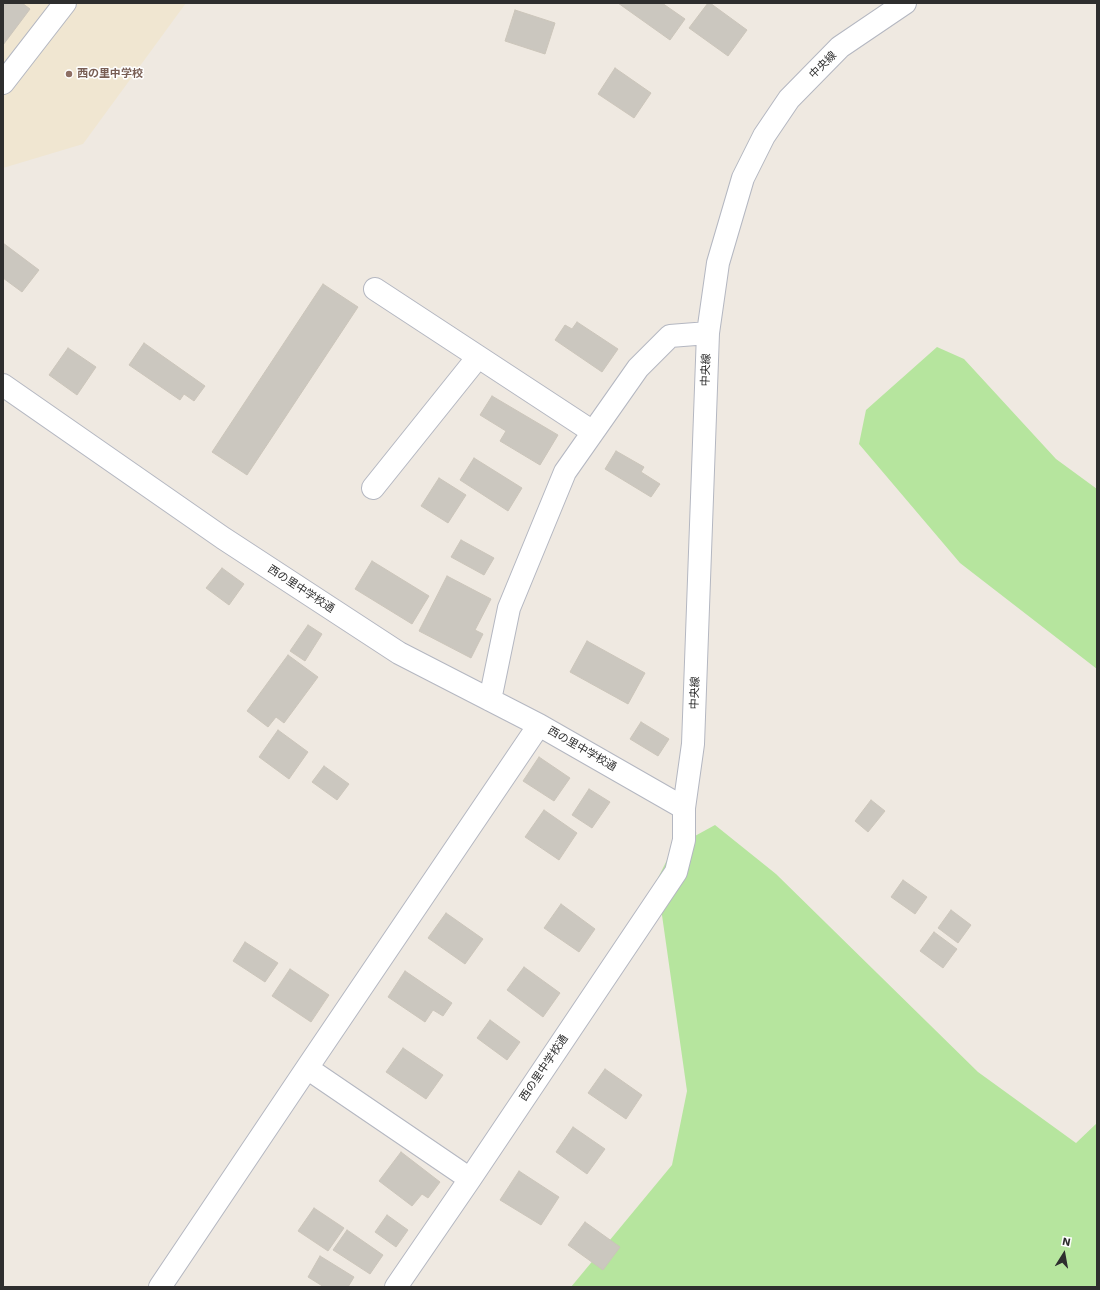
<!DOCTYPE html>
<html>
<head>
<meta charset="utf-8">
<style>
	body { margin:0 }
	#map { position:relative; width:1100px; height:1290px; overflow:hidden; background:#efe9e1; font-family:"Work Sans",sans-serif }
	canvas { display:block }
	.frame { position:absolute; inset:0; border:4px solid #2e2e2e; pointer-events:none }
	.north { position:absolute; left:1044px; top:1234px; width:40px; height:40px; -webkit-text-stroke:3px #fff; paint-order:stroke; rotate:11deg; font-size:11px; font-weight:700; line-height:16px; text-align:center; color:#2e2e2e }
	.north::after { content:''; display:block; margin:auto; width:14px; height:18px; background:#2e2e2e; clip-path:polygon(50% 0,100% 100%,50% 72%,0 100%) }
</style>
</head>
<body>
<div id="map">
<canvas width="1100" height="1290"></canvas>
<div class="frame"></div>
<div class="north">N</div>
</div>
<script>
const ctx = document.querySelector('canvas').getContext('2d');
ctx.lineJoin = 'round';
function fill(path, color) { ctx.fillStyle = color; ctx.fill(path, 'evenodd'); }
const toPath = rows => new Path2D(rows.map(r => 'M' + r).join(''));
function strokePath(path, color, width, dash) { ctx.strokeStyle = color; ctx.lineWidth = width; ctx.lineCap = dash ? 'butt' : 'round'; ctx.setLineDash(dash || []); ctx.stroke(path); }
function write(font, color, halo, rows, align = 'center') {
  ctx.font = font + ' "Work Sans","Noto Sans JP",sans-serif'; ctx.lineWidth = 3; ctx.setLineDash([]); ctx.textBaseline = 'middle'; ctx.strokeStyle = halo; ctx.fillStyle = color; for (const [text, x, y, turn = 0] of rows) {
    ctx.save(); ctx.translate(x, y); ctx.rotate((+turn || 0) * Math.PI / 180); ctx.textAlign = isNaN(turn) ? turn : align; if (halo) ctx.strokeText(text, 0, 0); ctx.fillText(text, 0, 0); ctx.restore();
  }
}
fill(toPath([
	[3,3,186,3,83,144,3,168]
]), '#f0e6d1');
fill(toPath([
	[937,347,964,359,1056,459,1097,489,1097,669,960,563,859,444,866,410],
	[715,825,776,874,978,1072,1076,1143,1097,1123,1097,1287,571,1287,672,1165,687,1091,657,880,673,848]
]), '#b6e59e');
const building = toPath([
	[3,3,22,3,30,9,3,45,3,3],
	[618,3,662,3,685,19,670,40,618,3],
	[708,3,710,3,747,30,728,56,689,28,708,3],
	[515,10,555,23,545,54,505,41,515,10],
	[615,68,651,93,634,118,598,94,615,68],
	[3,243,39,270,22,292,3,278,3,243],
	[323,284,358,307,247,475,212,452,323,284],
	[577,322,618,349,602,372,555,340,565,325,572,329,577,322],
	[144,343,205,386,194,401,184,394,180,400,129,365,144,343],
	[68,348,96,367,77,395,49,375,68,348],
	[492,396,558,435,540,465,500,441,506,431,480,415,492,396],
	[616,451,644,467,641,472,660,484,651,497,605,469,616,451],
	[474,458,522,488,508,511,460,480,474,458],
	[439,478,466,495,448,523,421,506,439,478],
	[461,540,494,558,484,575,451,557,461,540],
	[372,561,429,596,412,624,355,589,372,561],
	[222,568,244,584,229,605,206,588,222,568],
	[447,576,491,599,475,630,483,634,471,658,419,631,447,576],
	[308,625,322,634,305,661,290,651,308,625],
	[587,641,645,673,628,704,570,672,587,641],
	[288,655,318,677,284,723,276,717,268,727,247,711,288,655],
	[641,722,669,739,658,756,630,739,641,722],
	[278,730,308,752,289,779,259,757,278,730],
	[539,757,570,778,554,801,523,781,539,757],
	[324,766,349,784,337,800,312,782,324,766],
	[589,789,610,802,592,828,572,815,589,789],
	[871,800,885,811,868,832,855,821,871,800],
	[544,810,577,833,559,860,525,837,544,810],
	[903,880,927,897,915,914,891,897,903,880],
	[561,904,595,929,579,952,544,928,561,904],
	[951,910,971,925,958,943,938,928,951,910],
	[446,913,483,939,465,964,428,938,446,913],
	[934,932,957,949,943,968,920,951,934,932],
	[245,942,278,963,265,982,233,961,245,942],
	[524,967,560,993,543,1017,507,990,524,967],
	[290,969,329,995,311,1022,272,996,290,969],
	[405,971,452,1003,443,1016,433,1010,425,1022,388,997,405,971],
	[490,1020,520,1042,507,1060,477,1038,490,1020],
	[403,1048,443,1075,426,1099,386,1072,403,1048],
	[605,1069,642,1095,626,1119,588,1093,605,1069],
	[573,1127,605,1149,587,1174,556,1152,573,1127],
	[401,1152,440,1182,428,1198,422,1194,412,1206,379,1181,401,1152],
	[519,1171,559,1197,541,1225,500,1200,519,1171],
	[314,1208,344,1228,328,1251,298,1231,314,1208],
	[387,1215,408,1230,396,1247,375,1232,387,1215],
	[585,1222,620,1247,603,1270,568,1245,585,1222],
	[347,1230,383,1255,370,1274,333,1250,347,1230],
	[320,1256,354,1277,348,1287,324,1287,308,1277,320,1256]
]);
fill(building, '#cbc7bf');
strokePath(building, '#cbc5ba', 1);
const minor = toPath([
	[3,83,65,3],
	[375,289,593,432],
	[3,385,223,538,399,653,539,725,684,808,684,840,676,872,470,1179,396,1287],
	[373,488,478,357],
	[490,700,509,608,565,472,638,368,670,336,708,333],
	[684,808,693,744,708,333,718,263,743,178,764,136,789,99,840,47,905,3],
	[307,1068,470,1179],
	[160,1287,307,1068,539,725]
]);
strokePath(minor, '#b4b7c1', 24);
strokePath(minor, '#fff', 22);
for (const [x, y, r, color] of [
	[69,74,4,"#8d6e63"]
]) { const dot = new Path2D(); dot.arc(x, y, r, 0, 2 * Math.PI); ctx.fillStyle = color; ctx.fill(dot); strokePath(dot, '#fff', 1.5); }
write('11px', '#2e2e2e', '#fff', [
	["中央線",823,65,-45],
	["中央線",706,370,-88],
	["西の里中学校通",301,589,33],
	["中央線",695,693,-88],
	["西の里中学校通",582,749,30],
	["西の里中学校通",544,1068,-56]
]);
write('bold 11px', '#785e54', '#fff', [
	["西の里中学校",77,74]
], 'left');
</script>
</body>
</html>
